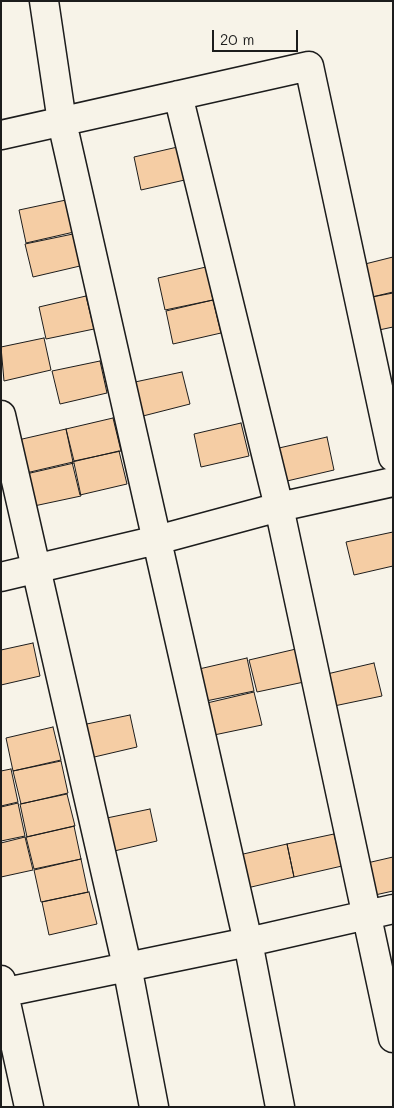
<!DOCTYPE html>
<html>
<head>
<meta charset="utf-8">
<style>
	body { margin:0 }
	#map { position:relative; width:394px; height:1108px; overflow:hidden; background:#f7f3e8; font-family:Mali,sans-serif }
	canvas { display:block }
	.frame { position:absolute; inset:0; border:2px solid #1c1c1c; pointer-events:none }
	.scale { position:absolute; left:212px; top:30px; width:86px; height:22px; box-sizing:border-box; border:2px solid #1c1c1c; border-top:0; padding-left:6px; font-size:15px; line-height:18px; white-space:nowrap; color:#1c1c1c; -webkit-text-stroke:4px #f7f3e8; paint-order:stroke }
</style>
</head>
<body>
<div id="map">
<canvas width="394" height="1108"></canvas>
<div class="frame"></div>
<div class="scale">20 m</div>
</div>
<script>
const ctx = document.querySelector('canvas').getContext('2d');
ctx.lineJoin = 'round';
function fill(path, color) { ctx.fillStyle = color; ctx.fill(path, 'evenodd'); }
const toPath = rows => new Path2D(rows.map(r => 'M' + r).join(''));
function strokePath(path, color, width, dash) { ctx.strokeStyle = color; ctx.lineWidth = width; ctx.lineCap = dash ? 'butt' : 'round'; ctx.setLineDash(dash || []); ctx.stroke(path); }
const building = toPath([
	[182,146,189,179,141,190,134,157,182,146],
	[66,200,74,232,26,243,19,210,66,200],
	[73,234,80,266,33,277,25,244,73,234],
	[393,257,393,292,372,297,365,264,393,257],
	[206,267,213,300,165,310,158,278,206,267],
	[393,293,393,327,379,330,372,297,393,293],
	[86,296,94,329,46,339,39,307,86,296],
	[213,300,221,333,173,344,166,311,213,300],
	[44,338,51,370,4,381,1,347,44,338],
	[100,361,107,393,60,404,52,371,100,361],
	[182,372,190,404,143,416,135,382,182,372],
	[113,418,121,451,74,461,66,429,113,418],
	[241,423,249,456,201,467,194,434,241,423],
	[66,429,73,462,26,473,18,440,66,429],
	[327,437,334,470,287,481,279,448,327,437],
	[119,451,127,484,80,495,72,462,119,451],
	[74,463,81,496,34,506,26,474,74,463],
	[393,532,393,566,354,575,346,542,393,532],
	[33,643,40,676,1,685,1,650,33,643],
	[296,649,304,682,257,692,249,660,296,649],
	[247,658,254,691,206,701,199,669,247,658],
	[374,663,382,696,334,706,327,674,374,663],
	[254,692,262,725,214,735,207,703,254,692],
	[130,715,137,747,90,758,82,725,130,715],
	[53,727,61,760,13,771,6,738,53,727],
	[61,761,68,793,21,804,13,771,61,761],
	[11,769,18,802,1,806,1,771,11,769],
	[67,794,75,826,27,837,20,804,67,794],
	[18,803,25,836,1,841,1,807,18,803],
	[150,809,157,841,110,852,102,819,150,809],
	[74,826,81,859,34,869,26,837,74,826],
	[334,834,342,866,294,877,287,844,334,834],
	[25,837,33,870,1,877,1,843,25,837],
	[287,844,294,877,247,888,239,855,287,844],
	[393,857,393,891,375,895,367,863,393,857],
	[81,859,88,892,41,902,34,870,81,859],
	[89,892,97,924,49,935,42,902,89,892]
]);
fill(building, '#f5cda4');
strokePath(building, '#1c1c1c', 1);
const minor = toPath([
	[44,1,62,122,248,942,280,1107],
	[178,95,279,507,393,1038],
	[1,135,309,66,393,457],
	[1,415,127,966,154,1107],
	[1,577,157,540,279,507,393,482],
	[1,980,29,1107],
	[1,993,248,942,393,909]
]);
strokePath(minor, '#1c1c1c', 31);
strokePath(minor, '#f7f3e8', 28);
</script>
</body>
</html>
